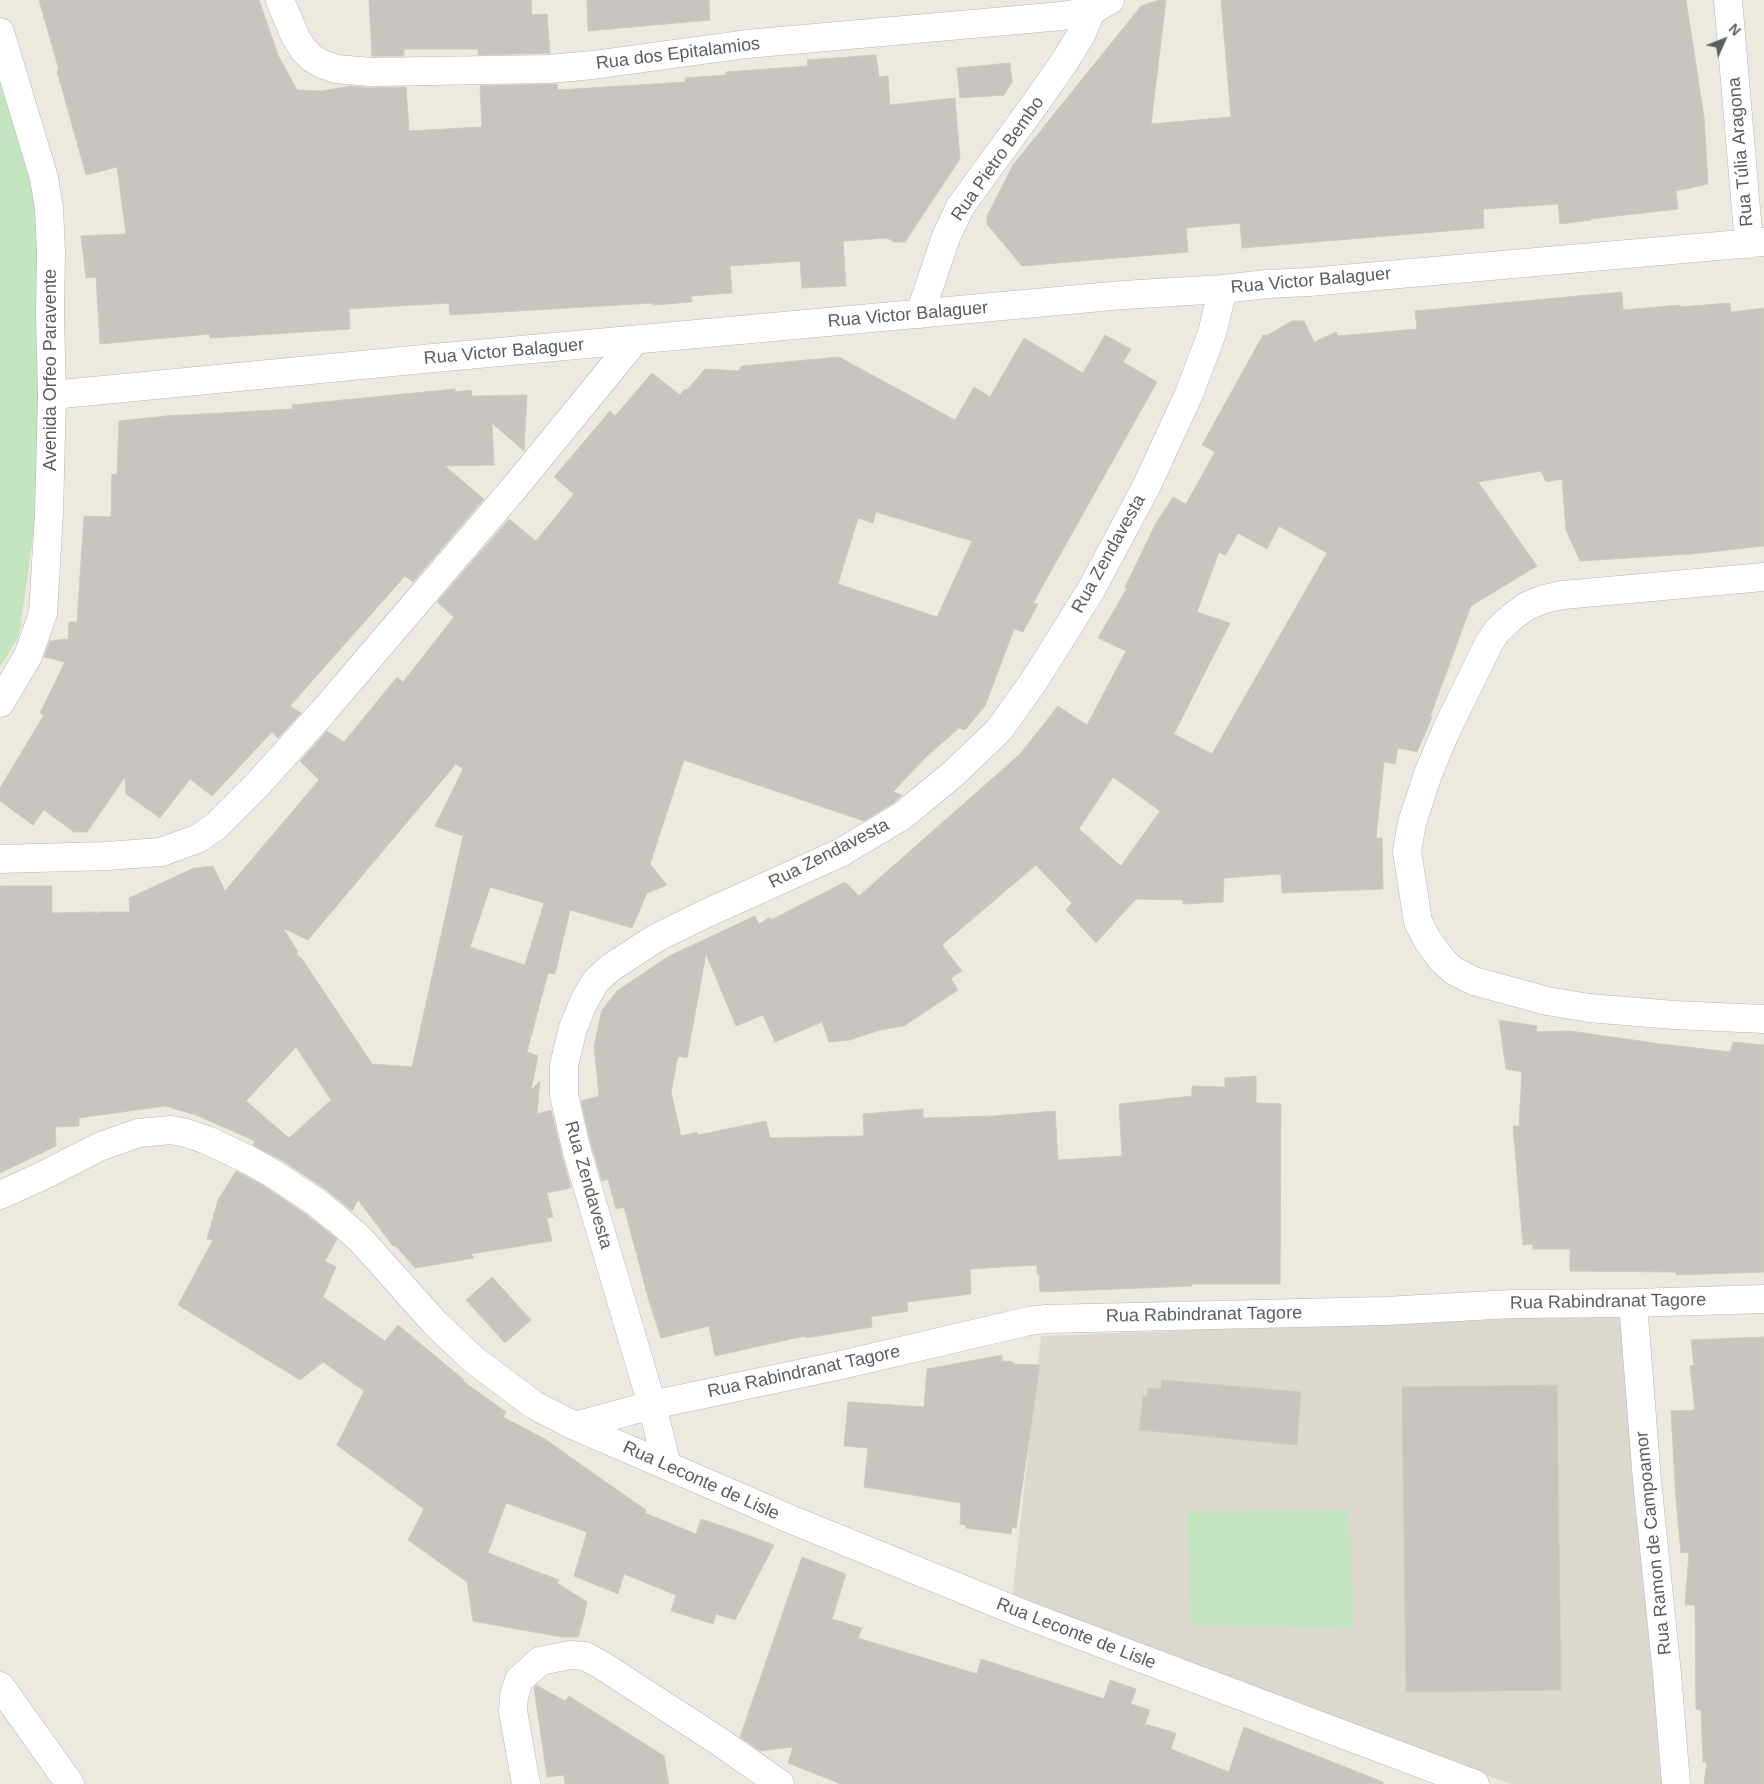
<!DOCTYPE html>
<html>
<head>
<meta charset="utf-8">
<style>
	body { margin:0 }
	#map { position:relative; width:1764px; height:1784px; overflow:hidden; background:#ede9e1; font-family:Helvetica,sans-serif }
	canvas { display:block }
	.north { position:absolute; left:1699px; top:15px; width:50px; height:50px; -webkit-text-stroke:4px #fff; paint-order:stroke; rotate:46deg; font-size:14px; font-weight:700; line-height:20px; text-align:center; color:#5a5f62 }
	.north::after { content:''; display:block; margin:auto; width:18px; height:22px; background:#5a5f62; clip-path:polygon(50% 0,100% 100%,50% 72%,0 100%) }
</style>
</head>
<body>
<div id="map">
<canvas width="1764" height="1784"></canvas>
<div class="north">N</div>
</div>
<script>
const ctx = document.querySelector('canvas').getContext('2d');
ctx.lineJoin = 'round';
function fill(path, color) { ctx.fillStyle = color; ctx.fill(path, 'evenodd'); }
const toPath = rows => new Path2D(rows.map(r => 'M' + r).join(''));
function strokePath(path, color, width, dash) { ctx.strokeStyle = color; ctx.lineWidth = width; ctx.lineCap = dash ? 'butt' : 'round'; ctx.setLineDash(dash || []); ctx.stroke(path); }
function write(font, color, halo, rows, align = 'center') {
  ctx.font = font + ' Helvetica,sans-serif'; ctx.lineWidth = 4; ctx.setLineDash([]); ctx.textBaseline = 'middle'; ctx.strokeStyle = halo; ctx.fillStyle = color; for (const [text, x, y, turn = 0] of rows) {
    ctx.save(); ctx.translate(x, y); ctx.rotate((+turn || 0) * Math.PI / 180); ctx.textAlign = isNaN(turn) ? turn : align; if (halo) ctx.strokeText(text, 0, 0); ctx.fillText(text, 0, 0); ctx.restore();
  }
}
fill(toPath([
	[1621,1314,1663,1784,1511,1784,1012,1599,1041,1336]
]), '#ddd8cf');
fill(toPath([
	[0,62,38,170,47,437,19,636,0,667],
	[1349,1510,1354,1629,1190,1625,1188,1511]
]), '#c2e4be');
const building = toPath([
	[39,0,259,0,278,55,297,90,321,91,351,86,371,88,406,87,409,131,482,127,480,86,557,84,558,90,686,82,685,78,726,75,726,72,808,66,807,60,876,55,879,77,888,76,890,105,955,98,960,159,905,242,894,242,887,238,843,241,846,286,802,288,800,261,730,266,732,293,691,296,692,302,653,305,653,303,450,315,449,303,349,309,350,329,210,338,210,334,100,344,96,277,86,278,81,236,126,234,117,167,86,175,57,71,59,70,39,0],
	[369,0,531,0,532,15,547,14,550,53,478,55,478,49,404,49,404,56,372,56,369,0],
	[587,0,709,0,710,20,588,31,587,0],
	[1159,0,1166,0,1151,124,1231,117,1221,0,1686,0,1704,117,1708,184,1676,191,1678,209,1590,219,1591,220,1560,224,1558,204,1483,209,1484,228,1242,248,1240,223,1186,228,1188,252,1022,266,987,224,987,216,1013,165,1141,6,1159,0],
	[1010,63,1012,82,1004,95,960,98,957,68,1010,63],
	[1622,292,1623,310,1680,305,1680,307,1730,303,1731,312,1764,308,1764,546,1691,554,1580,561,1566,530,1562,479,1546,482,1541,471,1478,482,1537,566,1471,606,1430,717,1432,717,1417,752,1398,748,1395,764,1384,762,1376,838,1382,838,1383,889,1282,893,1281,874,1224,878,1223,902,1183,904,1183,900,1136,899,1096,943,1066,910,1072,903,1036,865,942,945,962,971,951,978,958,990,904,1026,880,1030,850,1040,829,1042,822,1022,775,1042,763,1015,736,1026,706,954,687,1058,678,1056,671,1092,681,1136,697,1132,698,1135,766,1121,770,1138,864,1136,863,1114,923,1109,923,1118,993,1116,1055,1111,1058,1160,1122,1156,1119,1104,1192,1096,1192,1086,1225,1087,1225,1078,1256,1076,1256,1103,1281,1104,1280,1284,1192,1284,1192,1286,1040,1292,1039,1273,1037,1274,1037,1265,970,1269,971,1294,907,1302,908,1311,871,1317,872,1327,806,1338,805,1336,715,1356,709,1326,661,1338,649,1301,624,1207,616,1209,608,1179,602,1181,591,1144,581,1101,599,1096,594,1046,602,1010,617,991,669,956,755,916,759,924,770,917,771,920,845,882,859,896,1020,754,1058,706,1087,725,1126,651,1098,638,1127,588,1125,587,1156,523,1173,497,1186,504,1215,452,1202,445,1263,335,1268,335,1292,321,1304,321,1314,342,1336,332,1338,336,1417,329,1415,311,1622,292],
	[1279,526,1327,553,1212,754,1174,734,1230,623,1197,612,1219,552,1225,556,1238,533,1267,549,1279,526],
	[1113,777,1160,811,1121,866,1079,829,1113,777],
	[1105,335,1131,349,1123,362,1157,382,1033,603,1038,604,1023,632,1014,629,985,706,965,730,959,728,924,759,893,792,902,795,893,803,864,821,684,760,650,864,667,885,647,893,632,928,570,910,555,974,548,973,527,1052,538,1056,531,1090,540,1081,537,1114,551,1110,561,1152,571,1188,547,1193,553,1217,547,1218,552,1241,471,1254,474,1258,415,1268,396,1246,393,1246,358,1200,352,1211,325,1189,281,1160,253,1145,255,1141,196,1115,165,1106,79,1118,79,1126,55,1127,56,1146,0,1173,0,886,52,886,52,913,96,912,95,914,99,912,130,912,129,898,194,868,213,866,225,891,319,780,300,761,327,731,344,742,397,677,403,682,454,617,437,602,509,519,536,541,574,494,554,477,610,411,615,416,652,373,680,395,685,389,687,390,705,369,738,371,742,366,839,357,955,420,974,387,990,397,1024,338,1083,373,1105,335],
	[876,512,972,541,937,617,838,584,858,518,873,523,876,512],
	[456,764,463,769,435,826,463,836,412,1067,375,1064,373,1065,302,959,296,954,298,952,283,928,308,940,456,764],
	[490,887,544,903,525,965,470,947,490,887],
	[296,1047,331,1100,289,1138,246,1101,296,1047],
	[455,389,455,392,471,390,472,396,527,395,524,451,492,423,494,465,445,466,484,499,413,582,405,576,290,706,301,713,278,738,272,732,212,796,190,779,160,818,126,794,125,777,87,832,74,832,44,810,33,825,0,801,0,788,44,715,40,713,65,662,44,657,50,641,68,639,69,622,77,622,84,516,111,517,112,474,117,475,119,421,166,416,293,409,292,405,455,389],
	[1499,1020,1537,1026,1536,1032,1570,1031,1661,1044,1730,1052,1733,1042,1764,1045,1764,1272,1676,1275,1676,1272,1570,1271,1570,1249,1533,1249,1533,1244,1523,1245,1513,1126,1519,1126,1522,1072,1506,1069,1499,1020],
	[236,1171,264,1186,307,1215,337,1239,325,1261,336,1267,323,1297,385,1341,398,1325,464,1380,463,1381,506,1412,503,1417,545,1439,569,1456,569,1457,573,1459,646,1510,645,1513,696,1534,701,1519,737,1531,774,1545,735,1620,716,1614,713,1624,671,1611,676,1595,624,1574,618,1594,574,1576,587,1532,506,1503,488,1553,559,1580,557,1583,587,1602,584,1617,578,1637,561,1637,473,1621,467,1582,408,1540,424,1509,337,1445,364,1391,323,1362,300,1380,178,1305,213,1240,207,1239,218,1200,236,1171],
	[492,1277,531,1320,505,1343,466,1300,492,1277],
	[1764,1337,1764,1784,1704,1784,1707,1762,1703,1762,1701,1710,1696,1709,1695,1605,1685,1605,1689,1552,1681,1553,1676,1500,1671,1411,1695,1410,1690,1366,1694,1365,1691,1340,1764,1337],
	[1002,1355,1002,1361,1013,1362,1013,1364,1040,1365,1016,1528,1012,1527,1011,1534,966,1528,966,1525,960,1524,961,1503,864,1487,868,1448,844,1446,848,1402,924,1407,927,1369,1002,1355],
	[1162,1380,1301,1392,1297,1445,1139,1430,1143,1396,1147,1397,1148,1388,1161,1389,1162,1380],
	[1557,1385,1561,1690,1406,1692,1402,1387,1557,1385],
	[802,1557,846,1574,832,1619,862,1628,858,1638,977,1674,981,1659,1104,1699,1110,1680,1136,1689,1131,1704,1150,1710,1145,1724,1176,1733,1171,1749,1229,1772,1244,1727,1383,1782,1383,1784,841,1784,788,1763,793,1747,760,1751,740,1737,802,1557],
	[536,1685,565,1701,569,1696,664,1756,669,1784,565,1784,564,1775,547,1777,534,1688,536,1685]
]);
fill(building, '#c8c4bf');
strokePath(building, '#d1cac0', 1);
const minor = toPath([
	[280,0,295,36,303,49,312,58,322,64,336,69,371,72,549,69,593,65,747,44,1062,16,1091,11,1110,0],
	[1728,0,1749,244],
	[920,314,946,237,960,207,1035,104,1065,61,1082,33,1091,11],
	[52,395,434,358,1123,295,1223,289,1267,284,1309,282,1764,242],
	[1764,577,1563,595,1544,599,1527,606,1512,617,1497,631,1489,643,1445,733,1428,774,1412,823,1407,851,1418,922,1428,941,1443,961,1454,971,1474,981,1547,1001,1589,1008,1674,1015,1764,1019],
	[0,859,107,856,161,852,197,839,215,827,257,785,322,713,515,487,635,340],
	[0,1195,42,1176,99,1147,138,1133,171,1130,186,1133,207,1140,247,1159,272,1173,316,1202,337,1219,360,1239,435,1323,474,1360,534,1405,575,1426,790,1519,1026,1615,1475,1784],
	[1633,1303,1647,1481,1667,1674,1676,1784],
	[575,1426,652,1405,841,1365,1029,1321,1046,1319,1384,1311,1513,1304,1633,1303,1764,1299],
	[667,1466,652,1405,576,1148,564,1095,564,1065,573,1028,585,999,596,981,610,968,656,938,707,913,840,853,902,816,953,774,999,730,1034,681,1091,590,1147,485,1189,394,1212,333,1223,289],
	[526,1784,513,1711,514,1696,519,1680,540,1661,570,1655,585,1656,603,1666,720,1742,780,1784]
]);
const secondary = toPath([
	[0,32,44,178,49,208,51,252,50,314,52,395,49,513,43,613,28,656,0,703],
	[0,1686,70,1784]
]);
strokePath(minor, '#b4b8bc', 29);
strokePath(secondary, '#b3b7bc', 29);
strokePath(minor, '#fff', 28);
strokePath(secondary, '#fff', 28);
write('18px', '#5a5f62', '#fff', [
	["Rua dos Epitalamios",678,54,-7],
	["Rua Túlia Aragona",1741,152,-95],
	["Rua Pietro Bembo",998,159,-55],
	["Rua Victor Balaguer",1311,281,-5],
	["Rua Victor Balaguer",908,315,-5],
	["Rua Victor Balaguer",504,352,-5],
	["Avenida Orfeo Paravente",51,370,-90],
	["Rua Zendavesta",1109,554,-61],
	["Rua Zendavesta",829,854,-27],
	["Rua Zendavesta",588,1185,74],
	["Rua Rabindranat Tagore",1608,1302,-1],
	["Rua Rabindranat Tagore",1204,1315,-1],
	["Rua Rabindranat Tagore",804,1372,-12],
	["Rua Leconte de Lisle",701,1481,24],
	["Rua Ramon de Campoamor",1654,1543,-96],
	["Rua Leconte de Lisle",1076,1634,21]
]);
</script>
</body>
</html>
